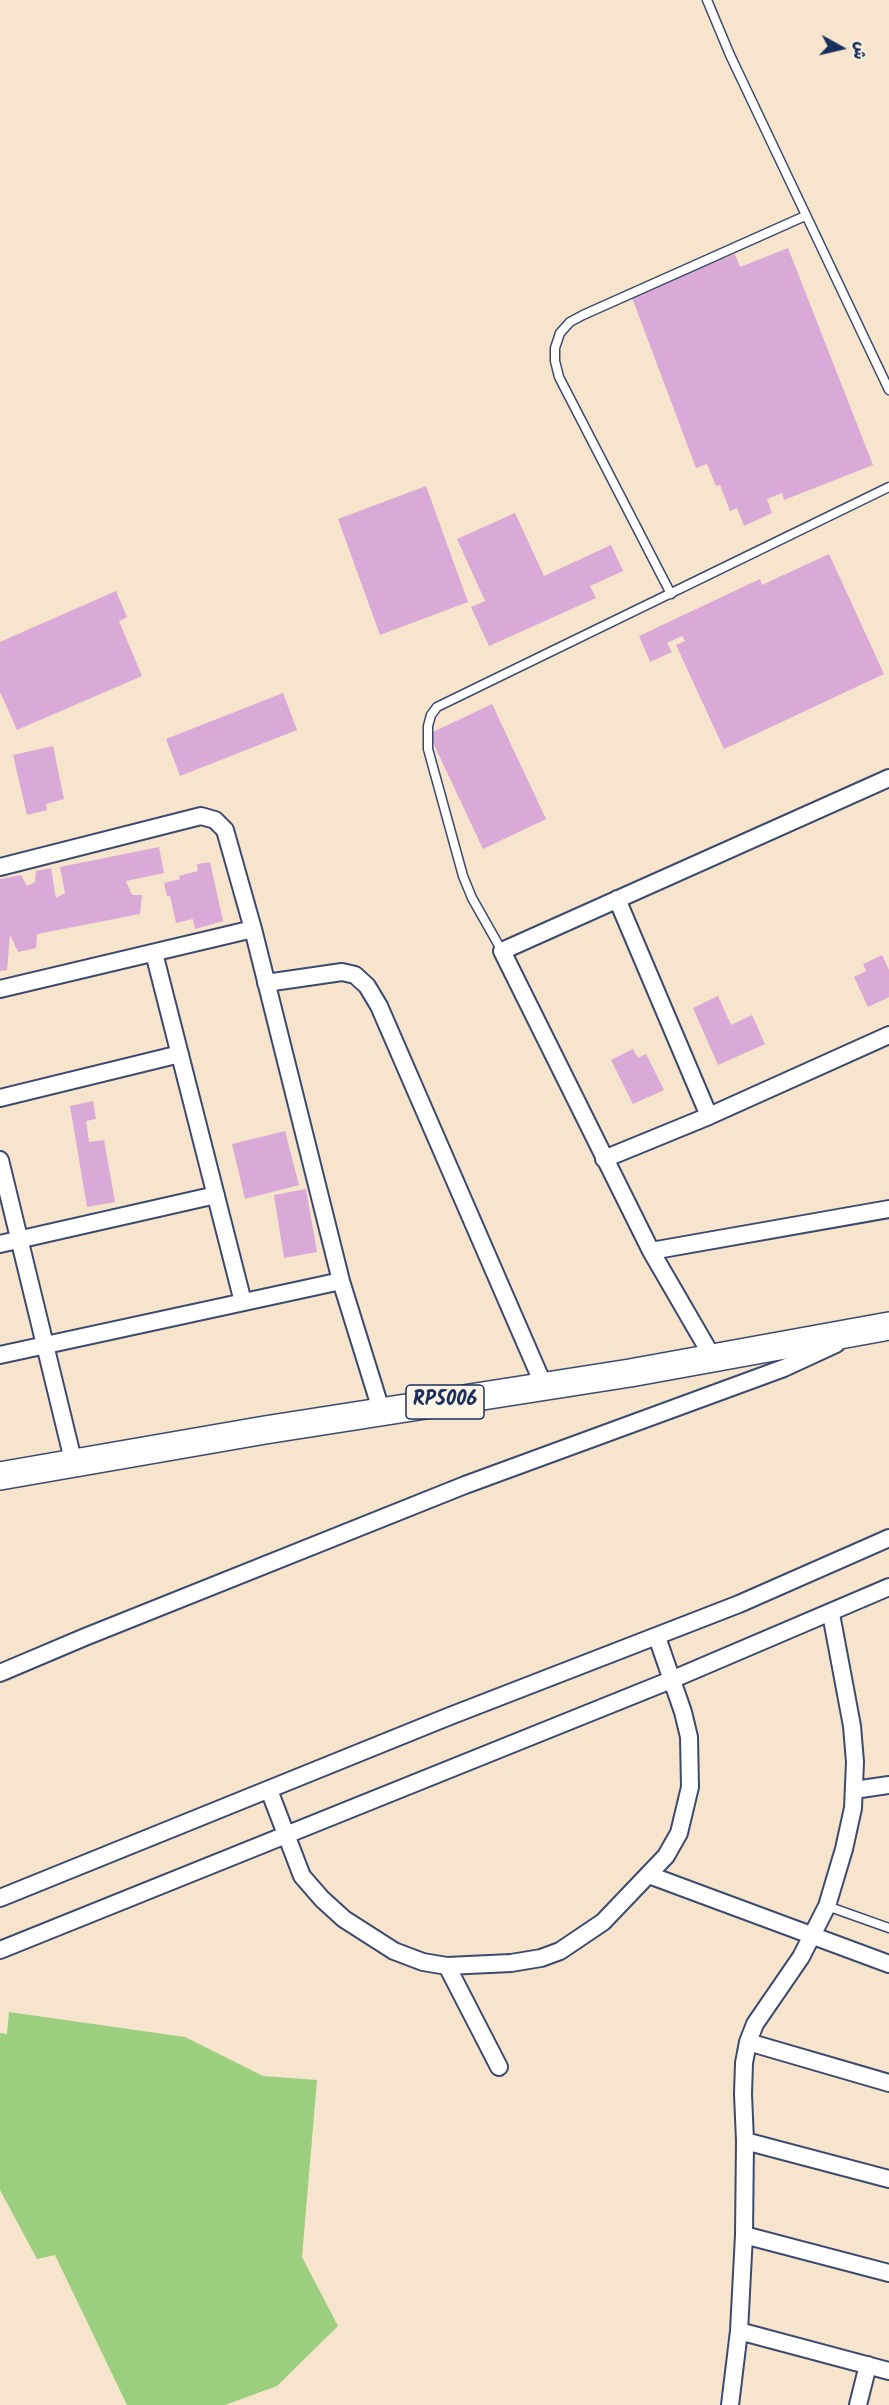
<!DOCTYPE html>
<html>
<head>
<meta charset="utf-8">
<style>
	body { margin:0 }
	#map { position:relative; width:889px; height:2405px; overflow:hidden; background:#f7e4cc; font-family:Kalam,"Playpen Sans Arabic",sans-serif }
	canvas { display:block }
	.north { position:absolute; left:811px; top:18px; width:60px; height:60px; -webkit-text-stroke:4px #fcf5e5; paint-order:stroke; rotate:98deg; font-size:16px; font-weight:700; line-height:24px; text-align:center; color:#1b2f5e }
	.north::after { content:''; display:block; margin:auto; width:21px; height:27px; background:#1b2f5e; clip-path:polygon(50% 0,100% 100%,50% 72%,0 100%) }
</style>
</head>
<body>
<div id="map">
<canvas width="889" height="2405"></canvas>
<div class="north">ش</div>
</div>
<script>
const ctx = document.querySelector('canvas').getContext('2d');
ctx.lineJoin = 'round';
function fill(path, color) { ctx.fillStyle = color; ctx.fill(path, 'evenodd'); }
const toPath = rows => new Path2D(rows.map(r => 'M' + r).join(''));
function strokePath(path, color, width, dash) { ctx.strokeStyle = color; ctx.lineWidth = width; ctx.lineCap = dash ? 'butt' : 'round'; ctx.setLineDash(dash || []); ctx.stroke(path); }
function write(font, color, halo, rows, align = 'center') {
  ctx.font = font + ' Kalam,sans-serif'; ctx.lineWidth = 5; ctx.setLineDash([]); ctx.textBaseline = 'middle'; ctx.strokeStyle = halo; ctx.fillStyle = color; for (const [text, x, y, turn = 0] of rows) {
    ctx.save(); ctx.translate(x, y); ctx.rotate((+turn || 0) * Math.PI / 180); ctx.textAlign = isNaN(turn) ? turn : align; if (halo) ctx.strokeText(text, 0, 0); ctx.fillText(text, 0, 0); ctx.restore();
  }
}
fill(toPath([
	[9,2012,185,2037,263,2076,317,2080,302,2257,338,2326,277,2386,225,2405,127,2405,55,2255,37,2259,0,2190,0,2033,7,2034]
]), '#9bcf7f');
fill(toPath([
	[788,248,873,465,784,500,782,493,767,499,772,513,744,526,737,508,730,511,720,485,716,486,707,464,696,468,631,295,735,254,740,267],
	[426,486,468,602,380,635,338,519],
	[515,513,544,576,611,545,623,571,590,586,596,598,489,646,471,607,485,601,457,539],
	[829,554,884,674,724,749,676,645,685,641,682,636,667,643,672,652,650,662,639,636,760,579,762,585],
	[116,591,127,617,119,621,142,676,17,730,0,692,0,642],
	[283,693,297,730,180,776,166,739],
	[492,704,546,819,483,849,429,734],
	[53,746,64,799,46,804,47,810,27,815,13,755],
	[159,847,164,873,126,881,132,895,142,895,140,914,37,934,36,948,18,952,10,935,7,970,0,971,0,879,21,875,27,886,35,882,36,871,51,868,56,898,65,893,60,867],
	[210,862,223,921,195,929,193,919,176,923,170,896,167,896,164,883,180,879,179,876,198,871,197,864],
	[882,955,889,970,889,997,868,1007,854,977,866,971,863,964],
	[718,996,731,1025,752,1015,765,1044,718,1065,693,1008],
	[633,1049,638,1058,646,1054,664,1090,633,1104,611,1060],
	[93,1101,96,1119,86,1121,89,1142,104,1140,115,1202,87,1207,70,1106],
	[285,1131,299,1185,245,1199,232,1144],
	[306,1189,317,1252,284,1258,274,1195]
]), '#d9aad7');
const service = toPath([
	[707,0,730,55,889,390],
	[671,594,559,377,555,361,555,348,560,333,570,322,583,315,805,216],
	[502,951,472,898,463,876,428,749,428,726,431,715,437,707,889,487],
	[827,1906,889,1928]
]);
const minor = toPath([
	[0,867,201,816,215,820,225,830,253,929,341,1281,382,1413],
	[617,899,709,1116],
	[154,953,243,1302],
	[266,983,342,972,355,975,367,986,379,1006,544,1386],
	[0,989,253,929],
	[0,1098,180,1054],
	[604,1159,709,1116,889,1035],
	[0,1160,74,1464],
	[0,1244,216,1195],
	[651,1251,889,1209],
	[0,1355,341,1281],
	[713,1358,651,1251,502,951,889,778],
	[0,1673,85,1637,465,1485,784,1368,836,1344],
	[269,1790,302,1876,322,1899,344,1919,394,1951,423,1962,447,1966,511,1963,541,1958,560,1951,603,1922,666,1856,679,1833,690,1787,689,1737,683,1712,657,1637],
	[854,1790,889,1785],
	[649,1875,889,1964],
	[0,1898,450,1716,739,1604,889,1538],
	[0,1950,671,1680,889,1587],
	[447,1966,499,2067],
	[748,2042,889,2083],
	[745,2141,889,2179],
	[744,2235,889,2273],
	[739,2331,889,2371],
	[730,2405,739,2331,744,2235,745,2141,743,2094,744,2063,748,2042,755,2024,801,1957,827,1906,844,1849,853,1808,855,1762,852,1726,831,1614],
	[858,2405,868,2365]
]);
const primary = toPath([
	[0,1476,265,1430,630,1373,889,1326]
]);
strokePath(service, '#3c4a6e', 11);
strokePath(minor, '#3c4a6e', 20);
strokePath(primary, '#3c4a6e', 30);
strokePath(service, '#fff', 8);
strokePath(minor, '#fff', 16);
strokePath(primary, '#fff', 27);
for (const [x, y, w] of [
	[445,1402,78]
]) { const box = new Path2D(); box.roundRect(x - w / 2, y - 17, w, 34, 4.5); ctx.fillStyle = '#fcf5e5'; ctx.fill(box); strokePath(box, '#1b2f5e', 1.5); }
write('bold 20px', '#1b2f5e', null, [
	["RP5006",445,1402]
]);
</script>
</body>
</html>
